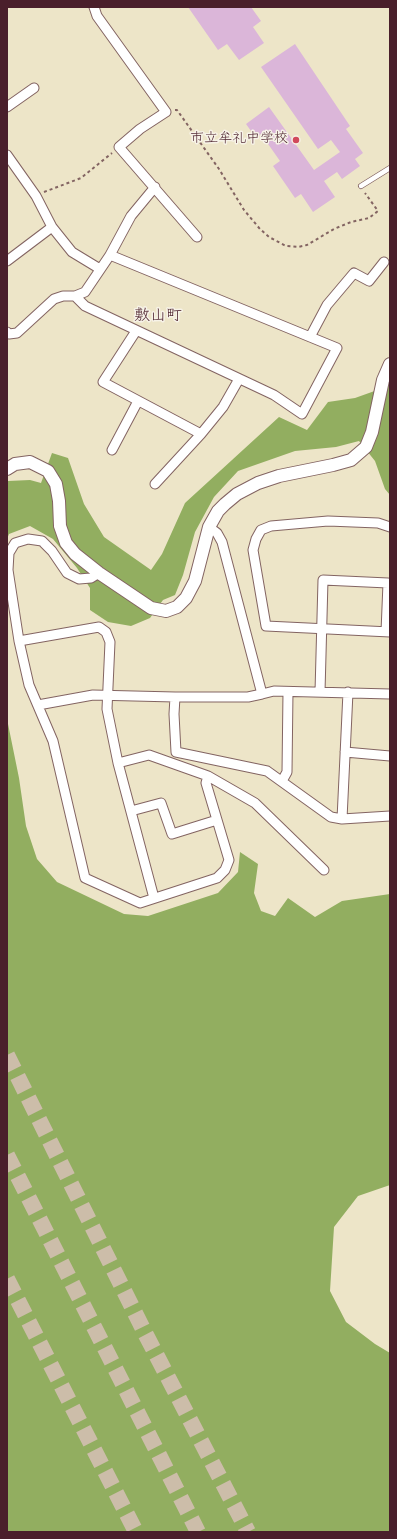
<!DOCTYPE html>
<html>
<head>
<meta charset="utf-8">
<style>
	body { margin:0 }
	#map { position:relative; width:397px; height:1539px; overflow:hidden; background:#ede5c8; font-family:Dekko,sans-serif }
	canvas { display:block }
	.frame { position:absolute; inset:0; border:8px solid #4a1f2b; pointer-events:none }
</style>
</head>
<body>
<div id="map">
<canvas width="397" height="1539"></canvas>
<div class="frame"></div>
</div>
<script>
const ctx = document.querySelector('canvas').getContext('2d');
ctx.lineJoin = 'round';
function fill(path, color) { ctx.fillStyle = color; ctx.fill(path, 'evenodd'); }
const toPath = rows => new Path2D(rows.map(r => 'M' + r).join(''));
function strokePath(path, color, width, dash) { ctx.strokeStyle = color; ctx.lineWidth = width; ctx.lineCap = dash ? 'butt' : 'round'; ctx.setLineDash(dash || []); ctx.stroke(path); }
function write(font, color, halo, rows, align = 'center') {
  ctx.font = font + ' Dekko,"Klee One",sans-serif'; ctx.lineWidth = 3; ctx.setLineDash([]); ctx.textBaseline = 'middle'; ctx.strokeStyle = halo; ctx.fillStyle = color; for (const [text, x, y, turn = 0] of rows) {
    ctx.save(); ctx.translate(x, y); ctx.rotate((+turn || 0) * Math.PI / 180); ctx.textAlign = isNaN(turn) ? turn : align; if (halo) ctx.strokeText(text, 0, 0); ctx.fillText(text, 0, 0); ctx.restore();
  }
}
fill(toPath([
	[390,376,390,495,385,489,375,461,359,441,336,447,295,451,238,471,214,497,195,532,183,575,175,595,163,600,150,618,131,626,108,622,90,610,90,588,77,568,53,539,30,526,9,534,7,539,7,483,8,481,30,480,41,483,52,453,68,458,84,504,104,537,151,570,162,554,185,503,279,417,307,430,328,402,355,398,383,388],
	[7,719,19,778,26,826,37,859,57,882,124,914,148,916,218,893,238,872,240,852,258,864,254,893,261,911,275,916,288,898,315,917,342,901,390,894,390,1185,358,1196,334,1227,330,1291,346,1322,375,1344,390,1353,390,1532,7,1532]
]), '#92ae60');
fill(toPath([
	[188,7,251,7,261,21,253,27,264,43,239,60,227,44,218,50],
	[295,44,350,126,346,129,363,153,355,159,360,166,342,179,337,172,324,181,335,197,313,212,301,194,295,198,273,166,280,161,261,134,256,138,246,124,269,107,314,170,340,152,331,140,318,149,261,67]
]), '#dbb6d9');
strokePath(toPath([
	[7,1055,145,1333,248,1532],
	[7,1155,198,1532],
	[7,1279,136,1532]
]), '#ccbda9', 16, [16, 8]);
const lane = toPath([
	[361,186,390,168]
]);
const street = toPath([
	[94,7,97,16,166,112,140,129,119,147,197,237],
	[7,107,34,88],
	[7,155,36,196,52,227,72,252,100,269],
	[110,255,131,216,155,187],
	[7,261,52,227],
	[136,331,103,382,201,434],
	[7,332,9,334,17,333,54,299,63,296,75,296,85,292,110,255,337,348,302,414,274,395,85,306,75,296],
	[310,337,327,305,354,273,369,281,384,262],
	[112,450,138,401],
	[155,484,201,434,223,407,239,379],
	[209,527,217,533,222,542,262,694,274,691,390,694],
	[390,527,378,523,328,521,271,526,261,530,256,539,253,550,266,626,390,632],
	[99,573,91,578,79,579,67,573,52,551,42,541,28,539,15,543,9,553,8,570,19,641,29,685,53,741,85,878,140,903,217,878,225,870,229,860,206,783,208,776],
	[19,641,99,627,106,632,110,642,107,709,118,763,154,898],
	[320,692,323,580,388,583,386,632],
	[175,697,174,714,176,752,267,771,331,817,342,819,390,816],
	[38,705,93,695,175,697,248,697,262,694],
	[345,752,390,756],
	[118,763,149,755,208,776,255,803,324,870],
	[282,781,287,772,288,692],
	[131,811,161,803,172,834,217,820],
	[342,819,348,692]
]);
const secondary = toPath([
	[7,469,15,464,30,462,48,471,56,484,59,501,60,526,66,543,75,554,99,573,151,608,166,611,177,607,186,598,195,581,209,527,218,511,225,504,237,494,258,483,279,476,333,465,351,460,366,447,372,432,383,380,390,364]
]);
strokePath(lane, '#836462', 6);
strokePath(street, '#836462', 11);
strokePath(secondary, '#836462', 14);
strokePath(toPath([
	[175,110,177,110,219,169,244,210,260,229,269,237,286,246,298,247,307,245,334,229,351,222,369,218,378,211,365,193],
	[44,192,81,178,112,153]
]), '#836462', 2, [3, 3]);
strokePath(lane, '#fff', 4.5);
strokePath(street, '#fff', 9);
strokePath(secondary, '#fff', 12);
for (const [x, y, r, color] of [
	[296,140,4,"#d1495b"]
]) { const dot = new Path2D(); dot.arc(x, y, r, 0, 2 * Math.PI); ctx.fillStyle = color; ctx.fill(dot); strokePath(dot, '#f7f3e8', 1.5); }
write('14px', '#4a1f2b', '#f7f3e8', [
	["市立牟礼中学校",288,140]
], 'right');
write('16px', '#4a1f2b', '#f7f3e8', [
	["敷山町",158,318]
]);
</script>
</body>
</html>
